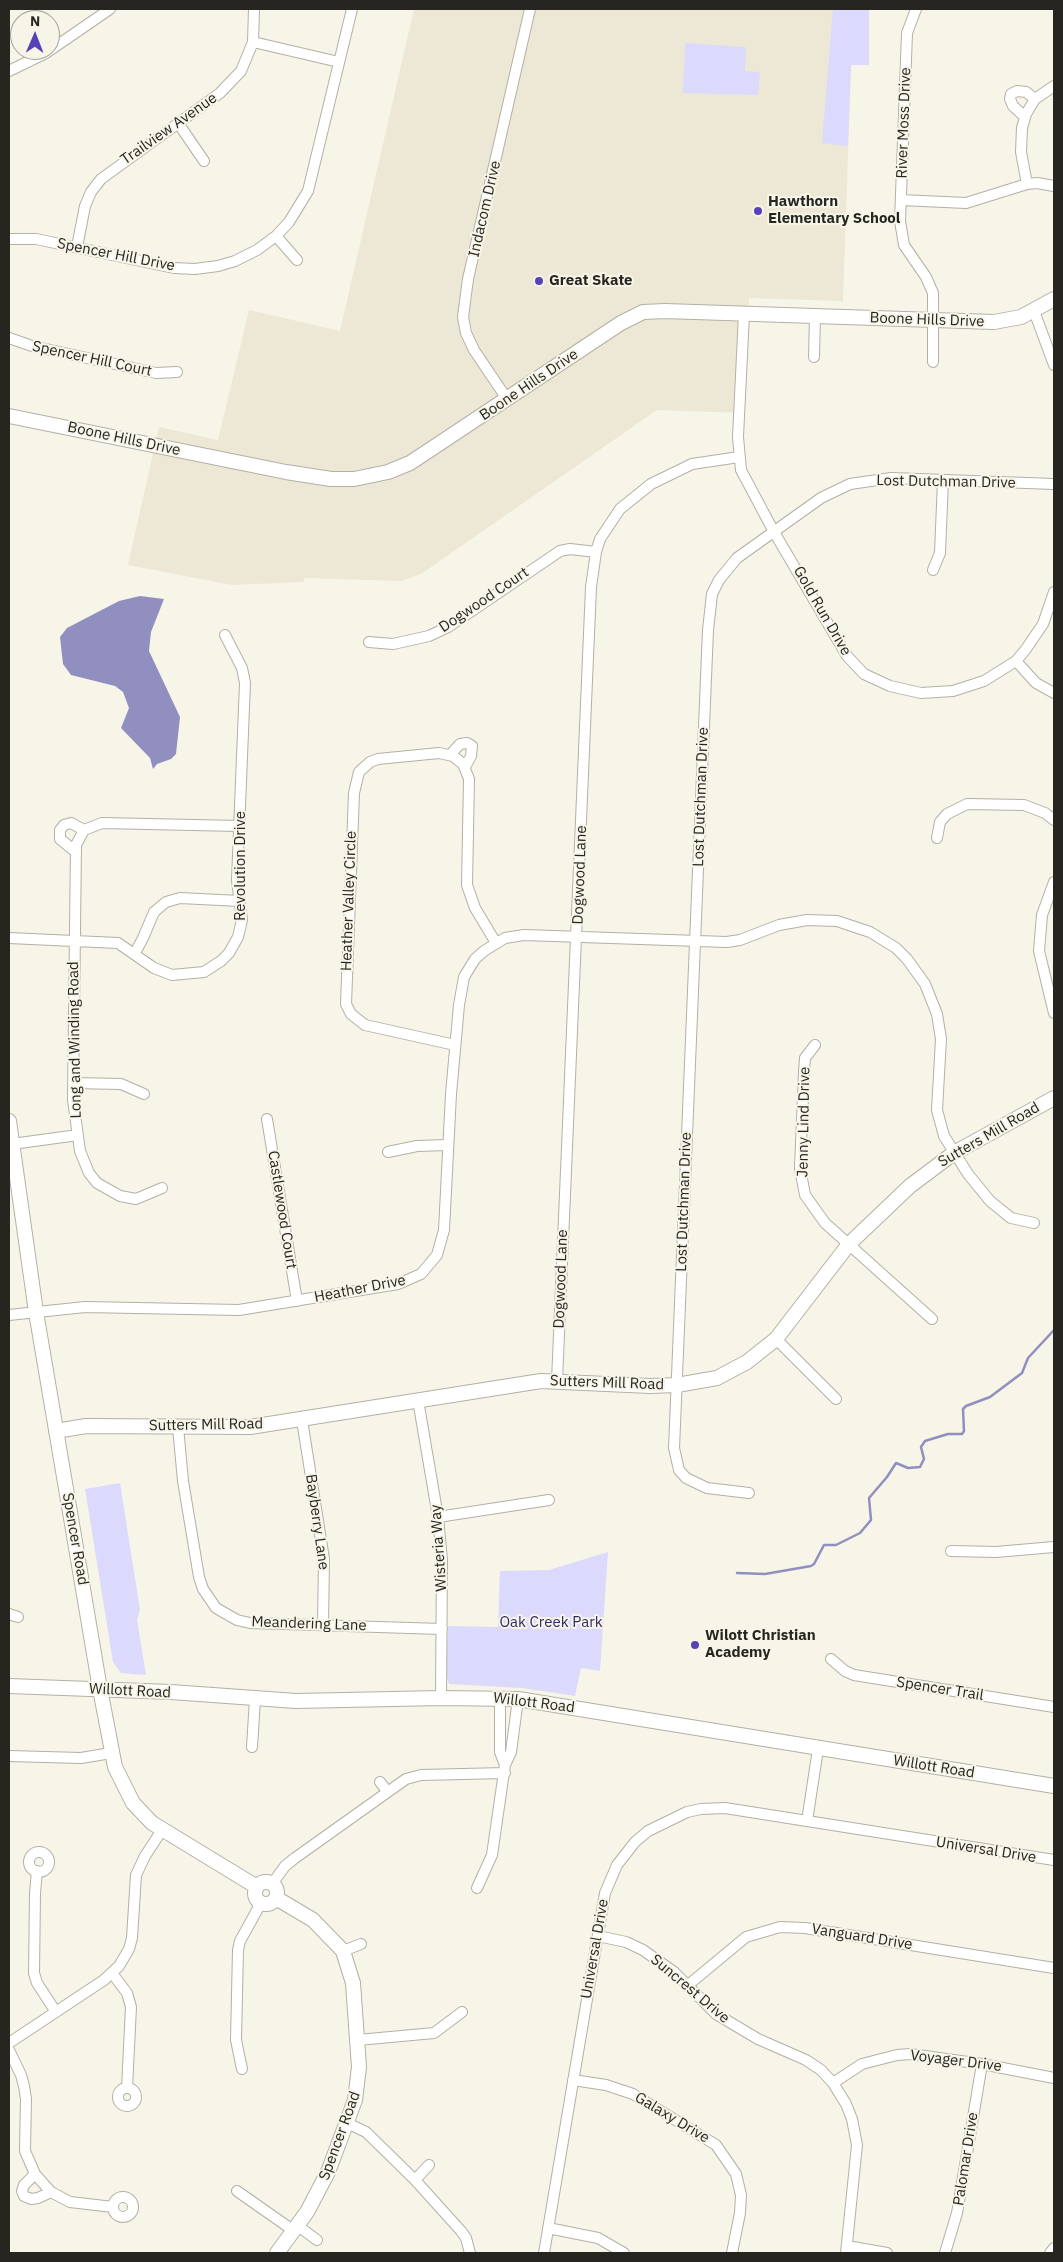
<!DOCTYPE html>
<html>
<head>
<meta charset="utf-8">
<style>
	body { margin:0 }
	#map { position:relative; width:1063px; height:2262px; overflow:hidden; background:#f7f4e8; font-family:"IBM Plex Sans",sans-serif }
	canvas { display:block }
	.frame { position:absolute; inset:0; border:10px solid #262520; pointer-events:none }
	.north { position:absolute; left:10px; top:10px; width:50px; height:50px; box-sizing:border-box; background:#f7f4e8; border:1px solid #a3a198; border-radius:50%; rotate:1deg; font-size:14px; font-weight:700; line-height:20px; text-align:center; color:#262520 }
	.north::after { content:''; display:block; margin:auto; width:18px; height:22px; background:#5741b9; clip-path:polygon(50% 0,100% 100%,50% 72%,0 100%) }
</style>
</head>
<body>
<div id="map">
<canvas width="1063" height="2262"></canvas>
<div class="frame"></div>
<div class="north">N</div>
</div>
<script>
const ctx = document.querySelector('canvas').getContext('2d');
ctx.lineJoin = 'round';
function fill(path, color) { ctx.fillStyle = color; ctx.fill(path, 'evenodd'); }
const toPath = rows => new Path2D(rows.map(r => 'M' + r).join(''));
function strokePath(path, color, width, dash) { ctx.strokeStyle = color; ctx.lineWidth = width; ctx.lineCap = dash ? 'butt' : 'round'; ctx.setLineDash(dash || []); ctx.stroke(path); }
function write(font, color, halo, rows, align = 'center') {
  ctx.font = font + ' "IBM Plex Sans",sans-serif'; ctx.lineWidth = 4; ctx.setLineDash([]); ctx.textBaseline = 'middle'; ctx.strokeStyle = halo; ctx.fillStyle = color; for (const [text, x, y, turn = 0] of rows) {
    ctx.save(); ctx.translate(x, y); ctx.rotate((+turn || 0) * Math.PI / 180); ctx.textAlign = isNaN(turn) ? turn : align; if (halo) ctx.strokeText(text, 0, 0); ctx.fillText(text, 0, 0); ctx.restore();
  }
}
fill(toPath([
	[414,9,853,9,843,301,749,298,744,413,657,410,421,574,401,581,305,578,303,582,232,585,128,565,159,427,218,440,249,310,340,331]
]), '#ede8d5');
fill(toPath([
	[833,9,869,9,869,65,851,65,848,146,822,143],
	[685,43,746,47,745,71,760,72,758,95,683,93],
	[120,1483,140,1610,137,1620,146,1675,121,1673,113,1662,85,1489],
	[608,1552,600,1671,581,1668,575,1696,522,1688,449,1684,446,1674,448,1626,498,1627,500,1571,549,1570]
]), '#dbdafd');
fill(toPath([
	[140,596,164,599,151,632,149,651,180,717,176,754,171,759,157,764,153,769,150,758,121,728,129,708,123,692,115,686,71,675,63,664,60,637,67,628,119,601]
]), '#918fc0');
strokePath(toPath([
	[737,1573,765,1574,811,1566,814,1564,824,1545,836,1545,860,1533,871,1520,869,1498,887,1477,896,1463,908,1468,920,1467,924,1459,921,1447,925,1441,948,1434,962,1434,964,1431,963,1409,966,1406,990,1397,1022,1373,1028,1358,1054,1330]
]), '#918fc0', 2.5);
const street = toPath([
	[916,9,907,33,900,221,904,245,926,277,933,293,933,362],
	[253,42,339,62],
	[9,71,46,53,110,9],
	[1025,117,1013,106,1010,99,1011,94,1017,91,1026,92,1035,99],
	[178,123,204,161],
	[1027,184,1021,152,1022,128,1026,114,1035,99,1054,86],
	[901,200,966,203,1027,184,1037,183,1054,186],
	[276,236,297,260],
	[9,239,36,239,174,268,195,269,218,266,235,261,257,250,276,236,289,222,308,191,352,9],
	[77,247,85,206,91,192,101,179,220,93,241,71,253,42,254,9],
	[1034,311,1054,365],
	[744,314,738,437,741,470,774,532,847,656,864,674,890,686,921,693,953,691,984,681,1016,661,1026,649,1043,624,1054,592],
	[9,338,32,346,156,373,177,372],
	[814,357,815,316],
	[507,399,474,350,466,333,463,317,468,279,530,9],
	[933,570,940,553,943,480],
	[369,642,393,644,429,636,448,627,560,551,570,549,596,552],
	[1016,661,1036,683,1054,693],
	[450,755,460,744,467,743,472,746,471,756,465,767],
	[937,838,940,822,947,814,967,804,1024,805,1045,813,1054,820],
	[76,852,60,839,60,830,64,825,71,823,84,830],
	[1054,882,1042,915,1039,951,1054,1013],
	[9,938,118,943,154,968,172,975,204,972,221,961,229,953,238,937,242,920,237,880,245,683,242,668,225,635],
	[135,953,143,938,154,912,166,902,180,898,240,901],
	[455,1045,365,1025,351,1014,346,1004,354,793,359,772,370,762,378,759,439,753,453,756,463,764,469,779,467,885,475,908,496,943],
	[815,1045,805,1058,804,1072,800,1168,805,1195,825,1223,932,1319],
	[73,1083,121,1084,144,1094],
	[267,1119,297,1301],
	[12,1144,78,1135],
	[388,1152,417,1146,448,1145],
	[162,1188,136,1199,120,1196,97,1183,89,1173,80,1151,73,1100,76,845,84,830,102,823,239,826],
	[9,1315,85,1307,239,1310,398,1284,421,1274,437,1255,444,1230,451,1094,459,1005,464,977,475,959,484,951,505,938,524,935,727,942,740,940,779,925,807,920,837,921,870,932,896,948,907,959,925,984,937,1014,941,1039,937,1110,944,1136,968,1174,990,1201,1011,1218,1034,1223],
	[776,1339,836,1399],
	[557,1381,591,587,596,552,600,539,620,509,651,484,692,464,739,457],
	[418,1400,438,1517,442,1560,441,1698],
	[302,1420,324,1559,323,1625],
	[178,1427,183,1481,199,1577,203,1589,216,1608,237,1620,250,1623,442,1629],
	[749,1493,707,1488,686,1478,679,1470,674,1448,708,630,712,594,719,580,737,558,821,498,850,484,891,478,1054,484],
	[438,1517,549,1500],
	[951,1551,996,1552,1054,1547],
	[9,1614,18,1617],
	[831,1659,845,1671,854,1675,1054,1707],
	[500,1698,500,1752,505,1765],
	[252,1747,255,1699],
	[9,1756,81,1758,111,1753],
	[380,1782,387,1791],
	[807,1821,818,1749],
	'29 1862a10 10 0 1 1 20 0a10 10 0 1 1-20 0Z',
	[37,1871,35,1893,34,1973,37,1983,56,2012],
	[272,1884,285,1866,295,1858,406,1779,421,1775,505,1773],
	[477,1888,492,1855,505,1765,511,1752,518,1699],
	[598,1936,626,1942,643,1950,674,1972,716,2014,758,2039,806,2060,821,2070,833,2083,846,2104,852,2119,857,2145,846,2253],
	[343,1951,361,1944],
	[112,1973,127,1993,131,2007,127,2088],
	[687,1986,746,1937,780,1927,805,1928,1054,1968],
	[358,2040,434,2033,462,2012],
	[9,2043,104,1980,119,1966,129,1949,132,1938,136,1875,145,1856,162,1830],
	[9,2050,21,2075,24,2086,26,2099,25,2151,35,2174,51,2192,70,2202,113,2207],
	[242,2069,236,2040,238,1950,240,1941,261,1903],
	[573,2080,606,2085,633,2094,716,2145,736,2174,741,2195,740,2213,732,2253],
	[833,2083,862,2064,897,2055,911,2054,982,2064,1054,2078],
	'118 2097a9 9 0 1 1 18 0a9 9 0 1 1-18 0Z',
	[347,2123,366,2132,415,2180,461,2231,466,2238,470,2253],
	[35,2174,24,2185,22,2191,24,2196,31,2199,38,2198,51,2192],
	[415,2180,429,2165],
	[237,2191,294,2231],
	'113 2207a10 10 0 1 1 20 0a10 10 0 1 1-20 0Z',
	[298,2226,317,2240],
	[548,2228,598,2238,624,2253],
	[847,2246,887,2253],
	[544,2253,605,1893,617,1865,635,1842,648,1831,687,1812,701,1809,725,1808,1054,1860],
	[945,2253,957,2213,982,2064],
	[1050,2253,1054,2248]
]);
const secondary = toPath([
	[9,416,286,472,331,479,354,479,388,472,410,463,621,323,643,312,665,311,994,322,1021,317,1054,299],
	[9,1121,36,1312,100,1689,115,1767,133,1803,152,1823,257,1887],
	[56,1431,86,1426,250,1427,541,1381,650,1386,677,1385,717,1378,747,1362,776,1339,849,1244,910,1186,954,1153,1054,1098],
	[9,1686,171,1692,296,1701,441,1698,518,1699,1054,1786],
	'255 1893a11 11 0 1 1 22 0a11 11 0 1 1-22 0Z',
	[276,1898,313,1920,343,1951,353,1983,359,2067,355,2100,328,2172,307,2212,277,2253]
]);
strokePath(street, '#b3b0a5', 12);
strokePath(secondary, '#b3b0a5', 16);
strokePath(street, '#fff', 10);
strokePath(secondary, '#fff', 14);
for (const [x, y, r, color] of [
	[758,211,5,"#5741b9"],
	[539,281,5,"#5741b9"],
	[695,1645,5,"#5741b9"]
]) { const dot = new Path2D(); dot.arc(x, y, r, 0, 2 * Math.PI); ctx.fillStyle = color; ctx.fill(dot); strokePath(dot, '#f7f4e8', 2); }
write('15px', '#262520', '#f7f4e8', [
	["River Moss Drive",904,123,-88],
	["Trailview Avenue",169,129,-35],
	["Indacom Drive",485,209,-77],
	["Spencer Hill Drive",116,255,11],
	["Boone Hills Drive",927,320,2],
	["Spencer Hill Court",92,359,12],
	["Boone Hills Drive",529,385,-34],
	["Boone Hills Drive",124,439,12],
	["Lost Dutchman Drive",946,482,1],
	["Dogwood Court",484,600,-34],
	["Gold Run Drive",822,611,60],
	["Lost Dutchman Drive",701,797,-88],
	["Revolution Drive",241,866,-90],
	["Dogwood Lane",580,875,-88],
	["Heather Valley Circle",349,901,-88],
	["Long and Winding Road",75,1040,-91],
	["Jenny Lind Drive",804,1122,-89],
	["Sutters Mill Road",989,1135,-30],
	["Lost Dutchman Drive",684,1202,-88],
	["Castlewood Court",282,1210,81],
	["Dogwood Lane",561,1279,-88],
	["Heather Drive",360,1289,-11],
	["Sutters Mill Road",607,1383,2],
	["Sutters Mill Road",206,1425,-1],
	["Bayberry Lane",317,1522,82],
	["Spencer Road",75,1539,80],
	["Wisteria Way",439,1548,-94],
	["Meandering Lane",309,1624,2],
	["Spencer Trail",940,1689,9],
	["Willott Road",130,1691,3],
	["Willott Road",534,1703,7],
	["Willott Road",934,1767,9],
	["Universal Drive",986,1850,9],
	["Vanguard Drive",862,1937,9],
	["Universal Drive",595,1949,-80],
	["Suncrest Drive",690,1989,40],
	["Voyager Drive",956,2061,7],
	["Galaxy Drive",672,2118,31],
	["Spencer Road",340,2136,-70],
	["Palomar Drive",966,2159,-81]
]);
write('bold 15px', '#262520', '#f7f4e8', [
	["Hawthorn",768,202],
	["Elementary School",768,219],
	["Great Skate",549,281],
	["Wilott Christian",705,1636],
	["Academy",705,1653]
], 'left');
write('15px', '#312965', '#f7f4e8', [
	["Oak Creek Park",551,1623]
]);
</script>
</body>
</html>
